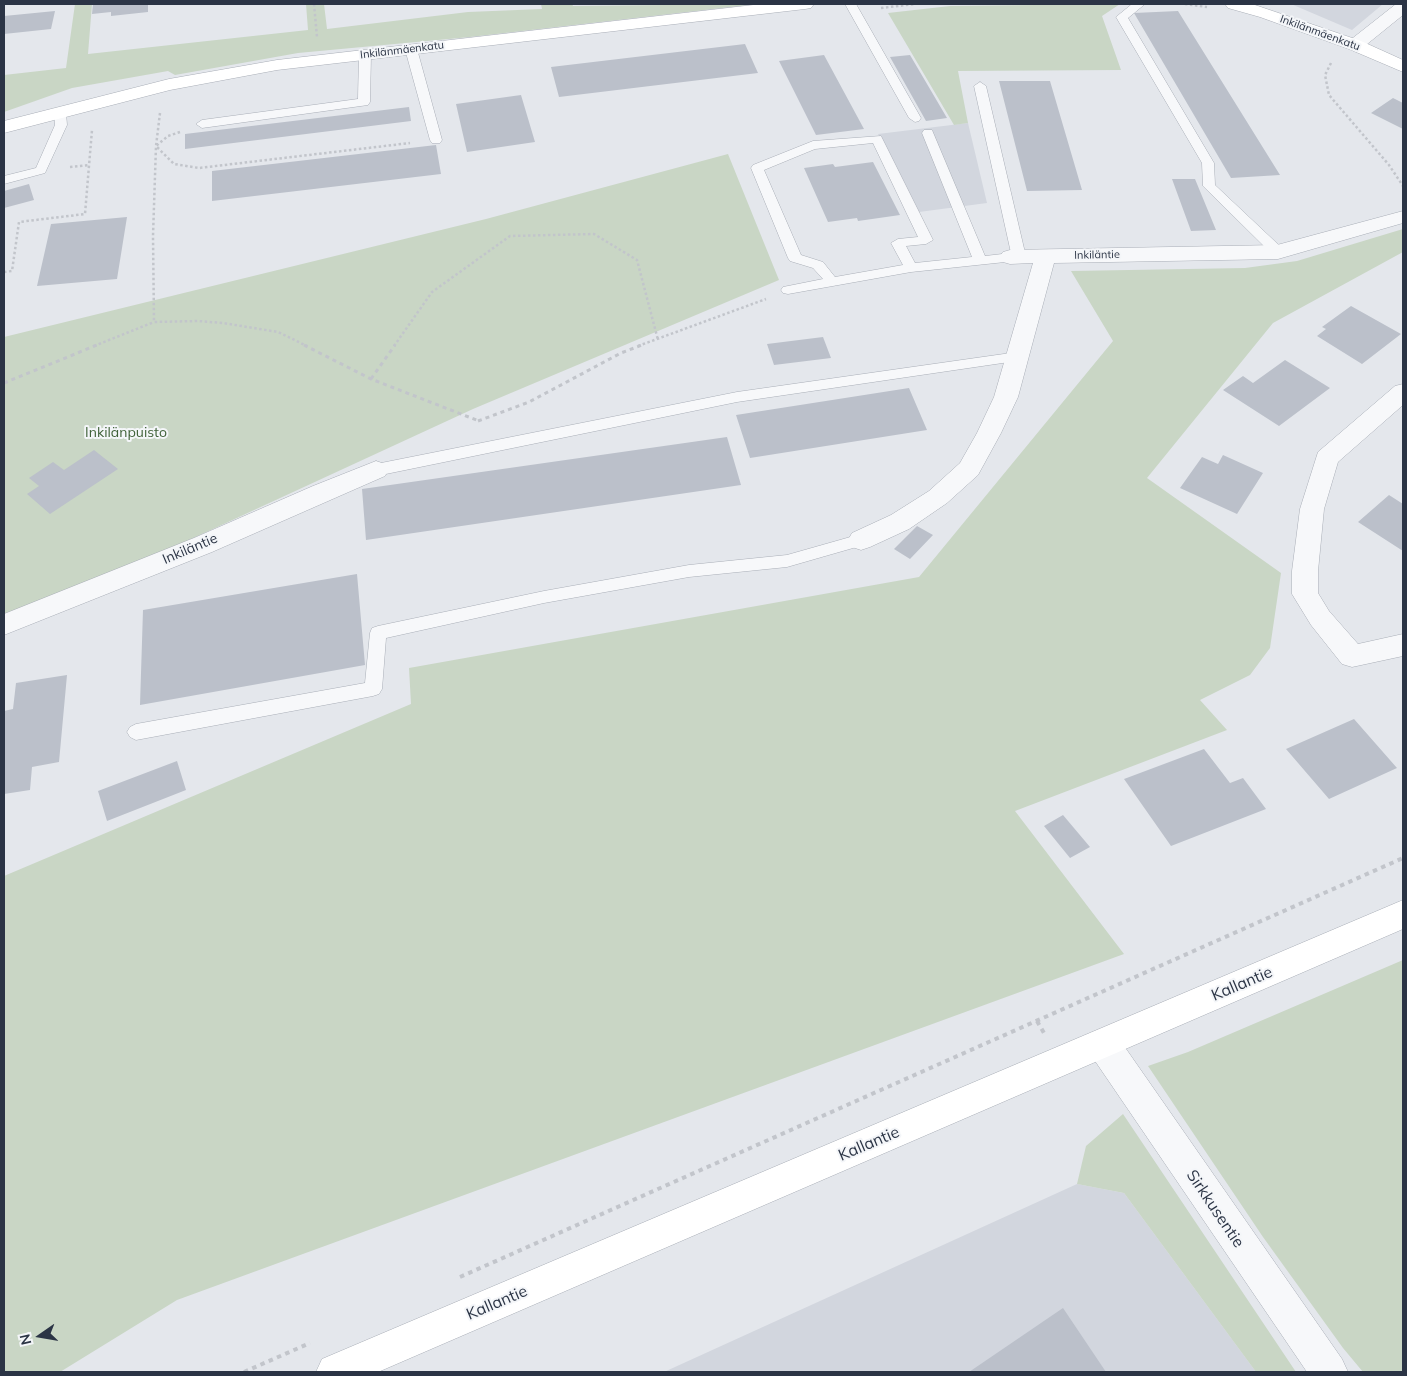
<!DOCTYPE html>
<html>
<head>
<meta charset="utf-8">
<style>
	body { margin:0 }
	#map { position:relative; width:1407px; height:1376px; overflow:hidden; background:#e4e7ec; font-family:Mulish,sans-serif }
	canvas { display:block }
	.frame { position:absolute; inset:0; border:5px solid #2b3445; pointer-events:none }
	.north { position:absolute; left:15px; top:1311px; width:50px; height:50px; -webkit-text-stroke:4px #f4f6f9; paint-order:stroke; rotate:257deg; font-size:14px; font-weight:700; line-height:20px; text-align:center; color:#2b3445 }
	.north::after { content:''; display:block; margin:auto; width:18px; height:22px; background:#2b3445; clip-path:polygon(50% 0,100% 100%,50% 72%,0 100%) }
</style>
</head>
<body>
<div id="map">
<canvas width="1407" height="1376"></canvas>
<div class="frame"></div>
<div class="north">N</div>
</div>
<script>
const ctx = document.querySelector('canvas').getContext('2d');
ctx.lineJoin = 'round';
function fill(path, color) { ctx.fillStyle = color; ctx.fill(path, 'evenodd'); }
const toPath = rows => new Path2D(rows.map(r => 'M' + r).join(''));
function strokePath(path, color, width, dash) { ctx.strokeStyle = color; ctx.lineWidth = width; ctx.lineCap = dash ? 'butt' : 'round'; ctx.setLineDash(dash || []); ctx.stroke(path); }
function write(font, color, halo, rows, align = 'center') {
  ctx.font = font + ' Mulish,sans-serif'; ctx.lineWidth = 4; ctx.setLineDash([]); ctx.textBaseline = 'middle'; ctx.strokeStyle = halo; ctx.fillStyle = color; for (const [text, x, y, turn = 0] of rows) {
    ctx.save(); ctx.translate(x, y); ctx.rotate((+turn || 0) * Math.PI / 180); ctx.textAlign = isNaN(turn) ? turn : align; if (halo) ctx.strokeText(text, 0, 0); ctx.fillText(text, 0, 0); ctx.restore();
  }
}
fill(toPath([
	[1291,4,1383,4,1352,30],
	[968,123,987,203,919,212,878,134],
	[1077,1184,1124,1193,1256,1372,664,1372]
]), '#d2d6de');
fill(toPath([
	[75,4,92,4,88,54,308,30,306,4,324,4,327,29,468,12,542,9,541,4,572,4,573,6,757,4,470,37,298,53,175,75,168,71,72,88,4,112,4,75,66,68],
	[1120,4,1102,16,1121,70,958,71,968,123,954,125,888,13,950,6],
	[728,154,779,280,473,409,83,589,4,619,4,337,486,219],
	[1403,229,1403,252,1273,323,1147,478,1281,573,1270,648,1250,675,1200,700,1227,730,1015,811,1124,954,177,1300,60,1372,4,1372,4,876,411,704,409,668,919,577,1113,341,1071,271,1245,268,1297,261],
	[1403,960,1403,1372,1363,1372,1343,1348,1263,1237,1148,1066,1188,1052],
	[1123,1114,1296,1372,1256,1372,1124,1193,1077,1184,1086,1146]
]), '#c9d6c5');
fill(toPath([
	[93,4,148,4,148,12,111,16,111,12,92,14],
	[55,11,51,29,4,34,4,16],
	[1178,11,1280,175,1231,178,1134,13],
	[745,44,758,73,559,97,551,67],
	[824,55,864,129,816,135,779,61],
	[910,55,947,118,926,121,890,57],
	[999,81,1050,81,1082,190,1027,191],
	[521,95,535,142,467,152,456,104],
	[1393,98,1403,103,1403,129,1371,113],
	[409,107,411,121,185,149,185,134],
	[436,145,441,174,212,201,212,171],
	[873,162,900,215,858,221,857,218,828,222,804,168,833,164,835,167],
	[1172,179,1195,179,1216,230,1191,231],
	[29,184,34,200,4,208,4,191],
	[127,217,117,279,37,286,51,224],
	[1351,306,1401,334,1362,364,1317,336,1326,329,1322,327],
	[823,337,831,358,774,365,767,344],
	[1285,360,1330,388,1279,426,1223,390,1243,376,1253,383],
	[909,388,927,430,750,458,736,415],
	[727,437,741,485,366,540,362,489],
	[94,450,118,469,50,514,27,494,39,486,29,478,53,462,64,470],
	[1223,455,1263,473,1237,514,1180,488,1202,457,1218,464],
	[1389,495,1403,504,1403,551,1358,522],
	[917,526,933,535,910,559,894,549],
	[357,574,365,665,140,705,143,610],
	[67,675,59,762,32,767,30,790,4,794,4,711,13,709,16,683],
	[1354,719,1397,768,1329,799,1286,749],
	[1204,749,1230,783,1243,778,1266,809,1171,846,1124,779],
	[177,761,186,790,107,821,98,791],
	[1063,815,1090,847,1070,858,1044,826],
	[1063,1308,1106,1372,969,1372]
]), '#bbc0ca');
const lane = toPath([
	[845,4,856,4,921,118,919,121,915,122,909,118,845,4],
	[1132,4,1145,4,1128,18,1214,163,1215,185,1283,249,1285,252,1283,255,1273,255,1203,186,1202,163,1116,17,1132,4],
	[411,46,417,49,442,140,440,143,432,143,430,140,405,49,411,46],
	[365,51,371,54,370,102,368,105,202,128,196,124,202,120,358,99,359,54,365,51],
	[980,82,986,86,1026,257,1024,260,911,272,788,294,783,293,781,290,783,287,823,279,813,268,790,261,788,258,751,168,753,165,813,141,881,136,933,240,926,244,906,246,915,263,972,257,922,133,924,130,932,130,985,256,1011,253,974,86,980,82],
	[873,143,918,237,898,239,891,243,903,265,835,277,823,262,801,255,764,170,815,149,873,143],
	[60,109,66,113,67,125,45,173,4,184,4,176,36,168,55,125,54,113,60,109],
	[1018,352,1023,354,1025,357,1023,360,737,402,376,476,371,474,368,470,371,466,376,464,737,392,1018,352],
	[861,534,867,536,869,540,867,544,787,567,689,577,544,603,386,638,382,689,379,694,373,696,136,740,130,737,127,732,130,727,136,724,365,683,370,633,372,628,378,626,544,591,689,565,787,555,861,534]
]);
const street = toPath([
	[1396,4,1403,4,1403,15,1361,49,1355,50,1349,49,1346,45,1349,41,1396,4],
	[1403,211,1403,223,1278,259,1054,263,1018,397,1001,433,978,475,947,503,909,529,870,547,861,550,852,547,848,540,852,533,891,515,929,491,960,463,977,433,994,397,1033,263,1010,264,1003,262,999,257,1003,252,1010,250,1277,245,1403,211],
	[1403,384,1403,405,1338,462,1324,509,1318,571,1318,593,1329,611,1358,644,1403,634,1403,656,1352,667,1342,664,1311,625,1292,594,1292,571,1300,509,1318,452,1395,386,1403,384],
	[376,461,385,464,388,470,385,476,212,552,4,635,4,614,194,538,313,486,376,461],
	[1103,1028,1115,1033,1342,1359,1348,1372,1307,1372,1091,1055,1087,1044,1091,1033,1103,1028]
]);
const secondary = toPath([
	[762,4,814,4,811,8,805,9,277,70,170,90,4,133,4,121,169,79,277,60,762,4],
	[1225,4,1252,4,1361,41,1403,60,1403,72,1349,49,1260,17,1228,8,1225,4],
	[1403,900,1403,929,378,1372,316,1372,322,1359,1403,900]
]);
strokePath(lane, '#a9aeb7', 1);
strokePath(street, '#a9aeb7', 1);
strokePath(secondary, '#a9aeb7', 1);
strokePath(toPath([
	[314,4,317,37],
	[1185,4,1207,7],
	[881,8,915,4],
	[1331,63,1325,75,1329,95,1389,165,1403,186],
	[160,113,156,146,153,236,154,322,198,321,223,323,278,332,307,346],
	[180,132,168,136,156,146,174,164,199,168,410,143],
	[70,167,89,165],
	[4,272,12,271,19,222,85,214,92,130],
	[94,346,154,322],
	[394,346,432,292,510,236,594,234,637,260,658,340],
	[638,346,766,299]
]), '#c2c5cb', 2.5, [2.5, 2.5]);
strokePath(toPath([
	[304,345,371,379,479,421],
	[371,379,395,345],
	[4,383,97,345],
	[478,421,529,402,621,353,642,345]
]), '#c2c5cb', 3, [4, 4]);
strokePath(toPath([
	[1037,1021,1044,1033],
	[460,1277,1403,858],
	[244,1372,310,1343]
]), '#c2c5cb', 4, [4.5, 4.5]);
fill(lane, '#f7f8fa');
fill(street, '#f7f8fa');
fill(secondary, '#fff');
write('11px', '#2b3445', '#f4f6f9', [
	["Inkilänmäenkatu",1320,33,20],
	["Inkilänmäenkatu",402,50,-7],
	["Inkiläntie",1097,255,-1]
]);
write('14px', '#3f6138', '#f4f6f9', [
	["Inkilänpuisto",126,433]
]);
write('14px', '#2b3445', '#f4f6f9', [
	["Inkiläntie",190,549,-23]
]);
write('16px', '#2b3445', '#f4f6f9', [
	["Kallantie",1242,984,-23],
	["Kallantie",869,1144,-23],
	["Sirkkusentie",1215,1209,56],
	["Kallantie",497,1303,-23]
]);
</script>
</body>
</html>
